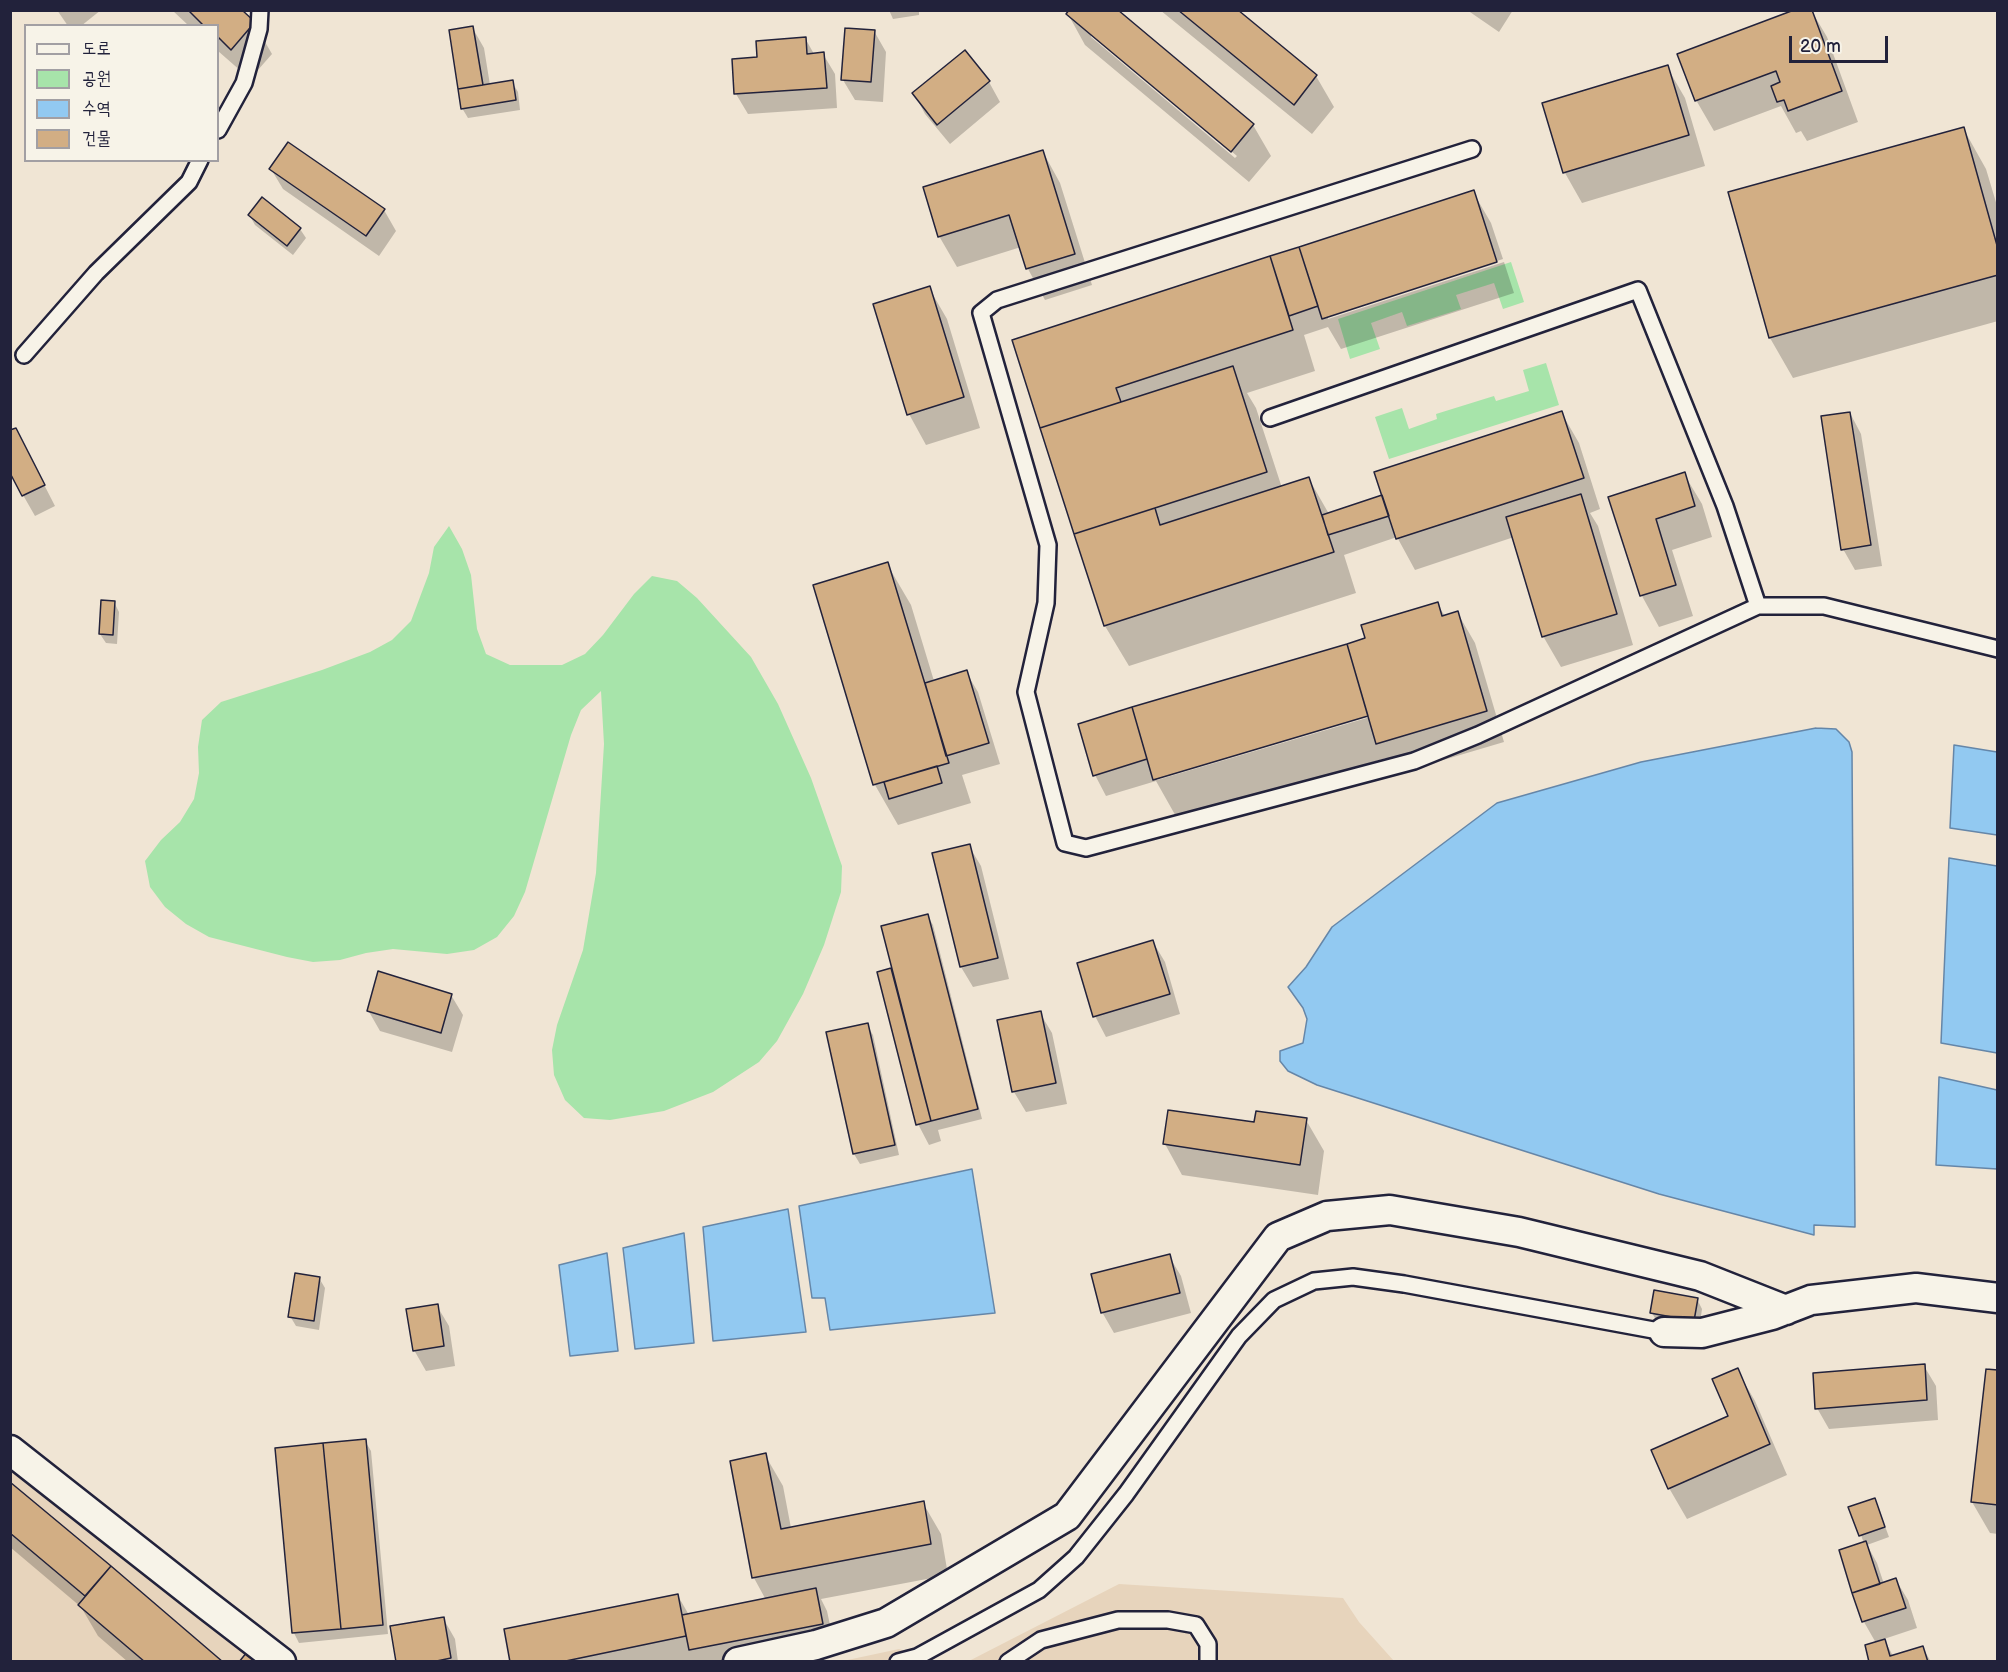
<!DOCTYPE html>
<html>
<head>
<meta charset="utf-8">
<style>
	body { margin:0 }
	#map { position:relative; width:2008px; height:1672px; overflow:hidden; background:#f0e5d4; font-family:"Balsamiq Sans","Poor Story",sans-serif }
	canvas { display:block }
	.frame { position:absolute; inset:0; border:12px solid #22223b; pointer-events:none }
	.legend { position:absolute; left:24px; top:24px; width:195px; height:138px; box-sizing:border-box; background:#f7f3e8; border:2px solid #a29fa3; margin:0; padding:8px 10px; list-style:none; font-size:18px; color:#22223b }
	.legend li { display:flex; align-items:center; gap:12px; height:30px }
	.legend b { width:30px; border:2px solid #a29fa3 }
	.scale { position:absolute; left:1789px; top:36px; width:99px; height:27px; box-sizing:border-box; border:3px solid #22223b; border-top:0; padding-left:8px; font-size:18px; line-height:21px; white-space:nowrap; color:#22223b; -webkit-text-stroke:4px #f7f3e8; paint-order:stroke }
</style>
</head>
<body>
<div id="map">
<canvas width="2008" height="1672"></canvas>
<div class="frame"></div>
<ul class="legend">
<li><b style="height:8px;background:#f7f3e8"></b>도로</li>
<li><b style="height:16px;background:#a7e4aa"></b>공원</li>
<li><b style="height:16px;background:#92c9f1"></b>수역</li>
<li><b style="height:16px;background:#d2ae84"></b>건물</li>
</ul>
<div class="scale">20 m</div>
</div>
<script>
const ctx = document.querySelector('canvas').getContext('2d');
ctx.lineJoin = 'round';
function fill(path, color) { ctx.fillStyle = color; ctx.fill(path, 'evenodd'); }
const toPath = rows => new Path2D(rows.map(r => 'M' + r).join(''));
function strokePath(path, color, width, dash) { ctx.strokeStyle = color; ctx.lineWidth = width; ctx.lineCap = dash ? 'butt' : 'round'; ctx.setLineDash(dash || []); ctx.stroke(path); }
fill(toPath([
	[10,1463,263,1661,11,1661],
	[1119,1584,1343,1598,1359,1622,1394,1661,967,1662],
	[899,1649,936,1661,838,1662]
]), '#e7d4bc');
fill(toPath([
	[1511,262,1524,302,1503,309,1494,283,1456,295,1461,309,1407,326,1402,312,1371,323,1380,349,1350,359,1338,319],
	[1546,363,1559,405,1389,459,1375,417,1402,408,1409,429,1437,419,1436,414,1494,396,1496,401,1529,391,1523,370],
	[449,526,462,549,471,575,477,629,486,654,510,665,562,665,585,654,603,635,634,594,652,576,677,581,697,598,751,657,778,704,811,778,842,866,841,892,824,945,803,994,777,1041,759,1062,713,1092,664,1111,610,1120,584,1118,565,1100,554,1075,552,1050,557,1025,583,950,596,873,604,744,601,691,581,710,571,735,525,892,514,916,497,937,474,950,447,954,393,949,366,953,340,960,313,962,287,957,209,937,186,924,165,907,150,887,145,861,161,840,180,822,194,799,199,773,198,747,202,720,221,702,322,670,370,652,392,640,411,621,429,573,434,547]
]), '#a7e4aa');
const water = toPath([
	[1816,728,1836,729,1849,742,1852,752,1855,1227,1814,1225,1814,1235,1659,1194,1317,1085,1288,1071,1280,1061,1280,1051,1303,1043,1307,1019,1303,1008,1288,987,1306,967,1332,927,1497,803,1641,762,1816,728],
	[1954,745,1997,752,1997,835,1950,828,1954,745],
	[1949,858,1997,866,1997,1053,1941,1043,1949,858],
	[1939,1077,1997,1090,1997,1169,1936,1165,1939,1077],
	[972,1169,995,1313,830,1330,825,1298,812,1298,799,1206,972,1169],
	[788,1209,806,1332,713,1341,703,1227,788,1209],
	[684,1233,694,1343,635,1349,623,1248,684,1233],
	[607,1253,618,1351,570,1356,559,1265,607,1253]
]);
fill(water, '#92c9f1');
strokePath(water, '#6586a8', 1.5);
fill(toPath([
	[57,10,101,10,81,26,68,26],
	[172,10,240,10,254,23,272,54,250,79,218,51,218,26,189,26],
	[889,10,919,10,919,15,893,19],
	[1160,10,1236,10,1316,76,1334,107,1312,134],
	[1467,10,1513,10,1499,32],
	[1811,10,1827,37,1858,122,1807,141,1801,131,1796,133,1781,106,1714,131,1696,100],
	[1068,14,1253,125,1271,156,1249,182,1085,45],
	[1091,33,1237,156,1235,158,1091,37],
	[472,27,484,48,490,85,512,82,518,92,520,110,468,118,462,108],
	[874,31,886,52,883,102,855,100,843,80],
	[805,38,814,54,823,54,835,74,837,108,748,114,736,94,733,60,759,58],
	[1667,67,1685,98,1705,166,1582,203,1565,173,1544,105],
	[989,82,1000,102,950,144,925,114,914,93],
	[1963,128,1986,169,1998,209,1998,321,1793,378,1770,338],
	[1043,152,1060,183,1092,285,1045,300,1028,269,1021,247,957,267,939,236],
	[271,169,384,210,396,231,379,256,283,189],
	[1473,192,1491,223,1503,259,1328,316,1328,319,1504,262,1514,293,1341,349,1328,327,1304,335,1315,371,1247,393,1256,408,1282,488,1309,479,1329,514,1384,496,1561,412,1579,443,1600,509,1590,513,1598,526,1633,645,1561,667,1543,636,1514,537,1415,570,1397,537,1344,555,1356,593,1129,666,1105,626,1014,341],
	[250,216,300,229,306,238,293,255,255,225],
	[929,288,947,319,980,428,926,445,909,414],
	[1850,413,1861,434,1882,566,1855,570,1843,549],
	[16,430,55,506,35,516,23,495],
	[1684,474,1702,504,1712,537,1672,550,1693,616,1659,627,1642,596,1610,498],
	[887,564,911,605,934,681,966,672,978,692,1000,764,962,775,971,803,898,825,875,785,815,586],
	[114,602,119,612,117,644,106,643,100,634],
	[1437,604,1445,616,1457,612,1475,643,1504,742,1396,774,1386,758,1178,820,1156,781,1106,796,1095,775],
	[1370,714,1370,717,1157,780,1157,777],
	[969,846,981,866,1009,979,973,987,961,967,934,854],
	[927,915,933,925,982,1119,938,1130,941,1141,929,1145,918,1124,879,973,893,969],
	[1153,942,1165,962,1180,1014,1106,1037,1095,1016],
	[451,995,463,1015,452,1052,380,1031,368,1010],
	[1040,1013,1052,1033,1067,1104,1026,1112,1014,1092],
	[867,1025,873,1035,899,1155,860,1164,854,1154,828,1034],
	[1306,1120,1324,1151,1318,1195,1182,1175,1165,1144],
	[1169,1256,1181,1276,1191,1313,1114,1333,1102,1312],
	[319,1278,325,1288,319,1330,296,1326,290,1316],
	[1697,1299,1702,1309,1699,1330,1658,1323,1652,1313],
	[437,1306,449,1326,455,1366,426,1371,414,1350],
	[1924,1366,1936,1386,1938,1420,1829,1429,1817,1408],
	[1737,1370,1755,1401,1787,1475,1687,1519,1669,1488,1730,1417],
	[1998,1372,1998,1534,1990,1533,1972,1502],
	[365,1441,371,1451,388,1634,299,1643,294,1633,277,1449],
	[765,1455,783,1486,791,1528,923,1503,941,1534,948,1575,821,1599,827,1611,834,1644,747,1662,512,1662,678,1596,689,1615,766,1600,754,1578,732,1462],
	[10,1483,221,1662,128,1662,98,1636,81,1607,10,1547],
	[1874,1500,1879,1510,1889,1537,1867,1545,1877,1563,1884,1584,1896,1580,1908,1600,1917,1628,1884,1639,1893,1656,1923,1648,1931,1662,1871,1662,1876,1643,1864,1622,1841,1551,1864,1543,1850,1508],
	[443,1618,455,1639,458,1662,398,1662]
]), '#0003');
const building = toPath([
	[188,10,242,10,255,22,231,50,218,37,218,26,204,26,188,10],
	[1069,10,1118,10,1254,124,1231,152,1066,14,1069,10],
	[1178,10,1238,10,1317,75,1294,105,1178,10],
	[1794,10,1812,10,1842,91,1788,111,1784,100,1777,102,1771,86,1780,82,1776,71,1695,101,1677,54,1794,10],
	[473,26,483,85,458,89,449,30,473,26],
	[845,28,875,30,871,82,841,80,845,28],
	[806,37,807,54,824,52,827,88,734,94,732,59,757,57,756,41,806,37],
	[965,50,990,81,937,125,912,93,965,50],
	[1668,65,1689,135,1563,173,1542,103,1668,65],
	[513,80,516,100,461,109,458,89,513,80],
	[1964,127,1998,249,1998,275,1769,338,1728,192,1964,127],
	[288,142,385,209,366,236,269,169,288,142],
	[1043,150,1075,254,1026,269,1009,215,938,237,923,187,1043,150],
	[1474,190,1497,262,1322,319,1299,247,1474,190],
	[262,197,301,228,287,246,248,215,262,197],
	[1299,247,1318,306,1289,316,1270,256,1299,247],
	[1270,256,1293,330,1116,388,1121,402,1040,428,1012,340,1270,256],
	[930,286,964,397,907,415,873,304,930,286],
	[1233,366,1267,472,1074,534,1040,428,1233,366],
	[1562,411,1584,478,1396,539,1374,472,1562,411],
	[1850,412,1871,545,1841,550,1821,416,1850,412],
	[16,428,45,485,22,496,10,473,10,430,16,428],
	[1685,472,1695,506,1656,519,1676,585,1640,596,1608,497,1685,472],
	[1309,477,1334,552,1104,626,1074,534,1155,508,1160,525,1309,477],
	[1581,494,1617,614,1542,637,1506,517,1581,494],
	[1382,495,1389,516,1328,535,1322,515,1382,495],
	[888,562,949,763,873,785,813,585,888,562],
	[101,600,115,601,113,635,99,634,101,600],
	[1438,602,1442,616,1458,611,1487,711,1376,744,1347,644,1365,638,1361,625,1438,602],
	[1347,644,1368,716,1153,780,1132,707,1347,644],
	[967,670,989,743,946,756,925,683,967,670],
	[1132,707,1147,759,1093,776,1078,724,1132,707],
	[937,766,942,783,889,799,884,782,937,766],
	[970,844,998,958,960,967,932,853,970,844],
	[928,914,978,1109,931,1121,881,926,928,914],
	[1153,940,1170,994,1093,1017,1077,963,1153,940],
	[891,968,931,1121,916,1125,877,972,891,968],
	[378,971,452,994,441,1033,367,1011,378,971],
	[1041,1011,1056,1083,1012,1092,997,1020,1041,1011],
	[868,1023,895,1145,853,1154,826,1032,868,1023],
	[1168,1110,1254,1122,1256,1111,1307,1118,1300,1165,1163,1144,1168,1110],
	[1170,1254,1180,1293,1101,1313,1091,1274,1170,1254],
	[295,1273,320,1277,314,1321,288,1317,295,1273],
	[1654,1290,1698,1298,1694,1321,1650,1313,1654,1290],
	[438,1304,444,1346,413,1351,406,1309,438,1304],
	[1925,1364,1927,1400,1815,1409,1813,1373,1925,1364],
	[1738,1368,1770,1444,1668,1489,1651,1450,1728,1416,1712,1379,1738,1368],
	[1986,1369,1998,1370,1998,1505,1971,1502,1986,1369],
	[366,1439,383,1625,341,1629,323,1443,366,1439],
	[323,1443,341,1629,292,1633,275,1448,323,1443],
	[766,1453,781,1529,924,1501,931,1544,752,1578,730,1461,766,1453],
	[10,1482,111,1566,85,1596,10,1533,10,1482],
	[1875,1498,1885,1527,1859,1536,1848,1507,1875,1498],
	[1866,1541,1880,1584,1852,1593,1839,1550,1866,1541],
	[111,1566,223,1662,145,1662,78,1605,111,1566],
	[1896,1578,1906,1608,1862,1622,1852,1593,1896,1578],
	[816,1588,823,1624,689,1650,682,1615,816,1588],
	[678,1594,686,1636,561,1662,510,1662,504,1629,678,1594],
	[444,1617,451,1658,432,1662,396,1662,390,1626,444,1617],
	[1885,1639,1890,1656,1923,1646,1928,1662,1869,1662,1865,1645,1885,1639],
	[247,1652,259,1662,239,1662,247,1652]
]);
fill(building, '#d2ae84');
strokePath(building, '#22223b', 1.5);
const service = toPath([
	[218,130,244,83,259,29,260,10],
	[1472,149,997,300,981,313,1048,545,1046,603,1026,692,1065,843,1086,848,1414,761,1478,735,1758,606],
	[24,355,96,273,189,182,200,160],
	[1270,418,1638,290,1725,506,1758,606,1824,606,1998,649],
	[898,1662,917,1657,1039,1590,1076,1557,1126,1494,1239,1336,1274,1300,1314,1281,1353,1277,1404,1284,1664,1332],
	[1008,1662,1041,1640,1118,1620,1168,1620,1196,1625,1208,1644,1208,1662]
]);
const minor = toPath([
	[1664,1332,1702,1333,1772,1315,1811,1300,1916,1288,1998,1298],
	[10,1450,207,1605,281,1662],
	[738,1662,816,1645,886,1623,1067,1516,1278,1237,1327,1216,1390,1210,1519,1232,1700,1276,1786,1310]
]);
strokePath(service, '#22223b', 20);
strokePath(minor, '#22223b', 33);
strokePath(service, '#f7f3e8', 15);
strokePath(minor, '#f7f3e8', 28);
</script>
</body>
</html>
